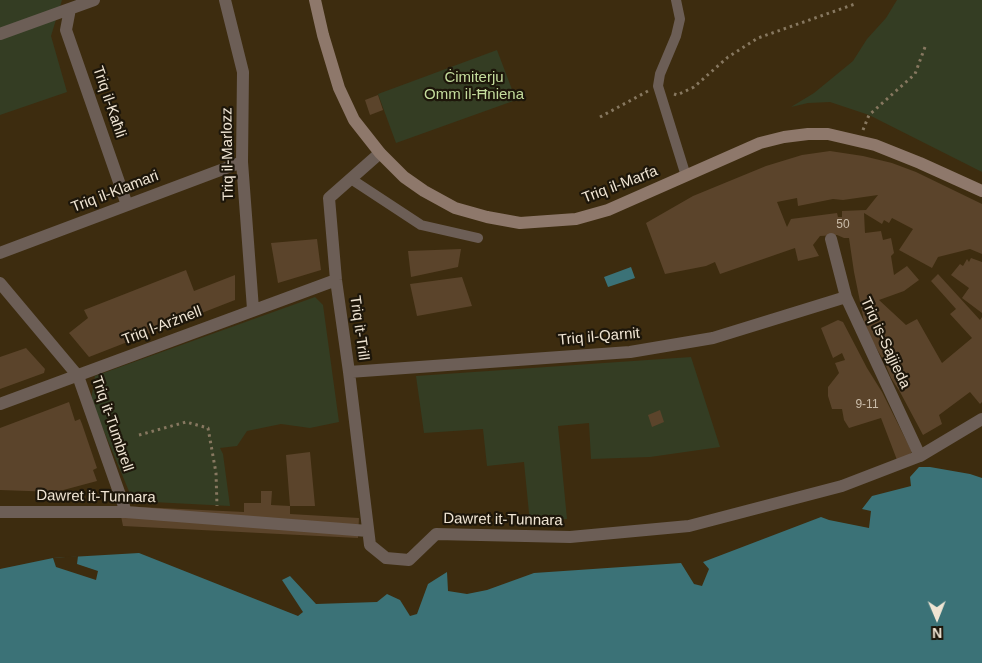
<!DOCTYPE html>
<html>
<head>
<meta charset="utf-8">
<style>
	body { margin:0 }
	#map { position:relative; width:982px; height:663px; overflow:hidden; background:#3d2c0f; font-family:Arial,sans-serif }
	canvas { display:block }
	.north { position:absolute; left:912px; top:593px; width:50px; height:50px; -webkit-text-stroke:4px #1d160a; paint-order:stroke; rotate:179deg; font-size:14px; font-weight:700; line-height:20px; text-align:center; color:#efe4d3 }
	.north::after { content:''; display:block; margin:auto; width:18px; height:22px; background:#efe4d3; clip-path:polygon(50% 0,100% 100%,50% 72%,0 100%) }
</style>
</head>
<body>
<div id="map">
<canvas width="982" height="663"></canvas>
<div class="north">N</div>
</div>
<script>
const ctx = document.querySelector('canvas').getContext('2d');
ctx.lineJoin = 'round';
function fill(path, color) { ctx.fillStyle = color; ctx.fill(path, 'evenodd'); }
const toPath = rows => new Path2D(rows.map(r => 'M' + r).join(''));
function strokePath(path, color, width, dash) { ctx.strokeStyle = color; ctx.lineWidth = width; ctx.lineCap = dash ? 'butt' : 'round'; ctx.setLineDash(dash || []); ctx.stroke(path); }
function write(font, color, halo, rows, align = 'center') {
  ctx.font = font + ' Arial,sans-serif'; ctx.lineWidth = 4.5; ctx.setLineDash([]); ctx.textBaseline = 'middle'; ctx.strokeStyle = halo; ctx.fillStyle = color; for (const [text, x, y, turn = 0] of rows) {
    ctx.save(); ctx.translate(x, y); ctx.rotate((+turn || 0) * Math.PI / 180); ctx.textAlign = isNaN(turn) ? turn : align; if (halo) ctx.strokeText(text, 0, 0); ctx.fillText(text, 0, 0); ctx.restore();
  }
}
fill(toPath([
	[0,0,62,0,51,36,67,92,0,115],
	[897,0,982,0,982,172,869,115,830,102,808,103,791,107,814,93,853,61,867,39,886,18],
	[497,50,516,100,396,143,378,94],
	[315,297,323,305,339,422,310,428,281,424,247,431,237,446,220,448,223,454,230,506,133,501,91,400,95,376],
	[691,357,720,447,650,457,591,459,589,423,558,426,567,519,530,523,524,462,487,466,483,429,424,433,416,376]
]), '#343d23');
fill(toPath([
	[631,267,635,278,608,287,604,277],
	[919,467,930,467,970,474,982,478,982,663,0,663,0,569,53,558,139,553,298,616,303,612,282,580,290,576,316,604,377,602,387,594,400,600,410,616,417,614,428,584,447,572,448,591,467,594,487,590,534,573,681,563,694,584,702,586,709,569,703,562,821,517,829,520,869,528,871,511,862,509,872,496,911,486,910,477]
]), '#3b7277');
fill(toPath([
	[78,556,77,564,98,571,96,580,56,567,53,558]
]), '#3d2c0f');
fill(toPath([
	[378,95,383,110,370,115,365,100],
	[830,151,863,156,892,163,916,172,982,204,982,254,970,249,938,257,932,268,899,250,913,229,892,218,889,223,884,220,882,224,864,213,865,233,881,231,883,240,891,238,894,253,891,256,894,275,907,266,919,280,904,291,879,300,906,325,917,319,942,363,972,338,950,314,956,309,931,281,938,274,980,320,982,317,982,402,980,404,970,392,939,415,942,424,923,435,900,392,891,378,884,361,866,331,854,272,849,238,844,238,837,235,820,236,813,245,819,256,798,261,795,248,720,274,715,262,706,266,665,274,646,223,693,196,766,166,802,155],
	[878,195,866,210,842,211,842,217,838,217,837,213,791,219,787,227,777,202,797,198,798,206,833,199,843,200],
	[317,239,321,270,278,283,271,243],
	[461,249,458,267,411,277,408,251],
	[971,258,982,262,982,313,962,298,969,288,951,275,960,264,963,266,967,259,969,262],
	[186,270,194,291,235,275,235,300,89,357,69,333,88,318,84,310],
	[462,277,472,306,417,316,410,284],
	[838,320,843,322,867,368,882,392,912,452,908,456,897,460,881,418,849,428,844,420,842,409,832,409,828,396,828,387,839,373,835,363,845,360,842,353,833,358,821,328],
	[26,348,45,369,44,373,0,389,0,357],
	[69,402,75,421,80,419,82,424,97,468,93,470,97,481,56,492,0,490,0,428],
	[660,410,664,422,652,427,648,415],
	[310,452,315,506,290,506,290,514,359,518,358,538,123,526,119,506,244,512,244,503,261,503,261,491,272,491,271,505,290,506,286,455]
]), '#5b442b');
strokePath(toPath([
	[674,94,677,95,694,87,728,57,758,38,855,4],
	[600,117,648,91],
	[863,130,869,115,915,74,925,47],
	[139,435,186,422,208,428,216,473,217,506]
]), '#877860', 3, [2.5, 4]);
strokePath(toPath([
	[676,0,680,19,676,36,660,74,658,86,686,176],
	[351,179,421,225,478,238]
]), '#6c5e56', 10);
strokePath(toPath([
	[225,0,243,72,242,162,253,309],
	[70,9,66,30,127,205],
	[0,34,94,0],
	[380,153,329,198,336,280,349,372,370,545,386,558,409,560,436,534,570,537,689,526,842,486,920,456,982,419],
	[831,239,846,297,920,456],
	[0,253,242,162],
	[0,283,78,376,126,512],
	[349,372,630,352,713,338,846,297],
	[0,404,336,280],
	[0,512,126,512,368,531]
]), '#6c5e56', 12);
strokePath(toPath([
	[315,0,323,35,339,88,354,120,380,153,404,177,424,191,455,208,487,217,520,223,576,219,608,210,760,143,784,137,808,134,828,134,875,145,920,163,982,191]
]), '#8e786b', 12);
write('12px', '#cabca9', null, [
	["50",843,225],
	["9-11",867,405]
]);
write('15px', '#c4dc9c', '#1d160a', [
	["Ċimiterju",474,78],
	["Omm il-Ħniena",474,95]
]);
write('15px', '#efe4d3', '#1d160a', [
	["Triq il-Kaħli",109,102,71],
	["Triq il-Marlozz",228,154,-91],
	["Triq il-Marfa",620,185,-21],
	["Triq il-Klamari",115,192,-21],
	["Triq l-Arżnell",162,326,-21],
	["Triq it-Trill",359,328,82],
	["Triq il-Qarnit",599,337,-5],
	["Triq is-Sajjieda",885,343,65],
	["Triq it-Tumbrell",112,424,71],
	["Dawret it-Tunnara",96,497,1],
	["Dawret it-Tunnara",503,520,1]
]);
</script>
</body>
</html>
